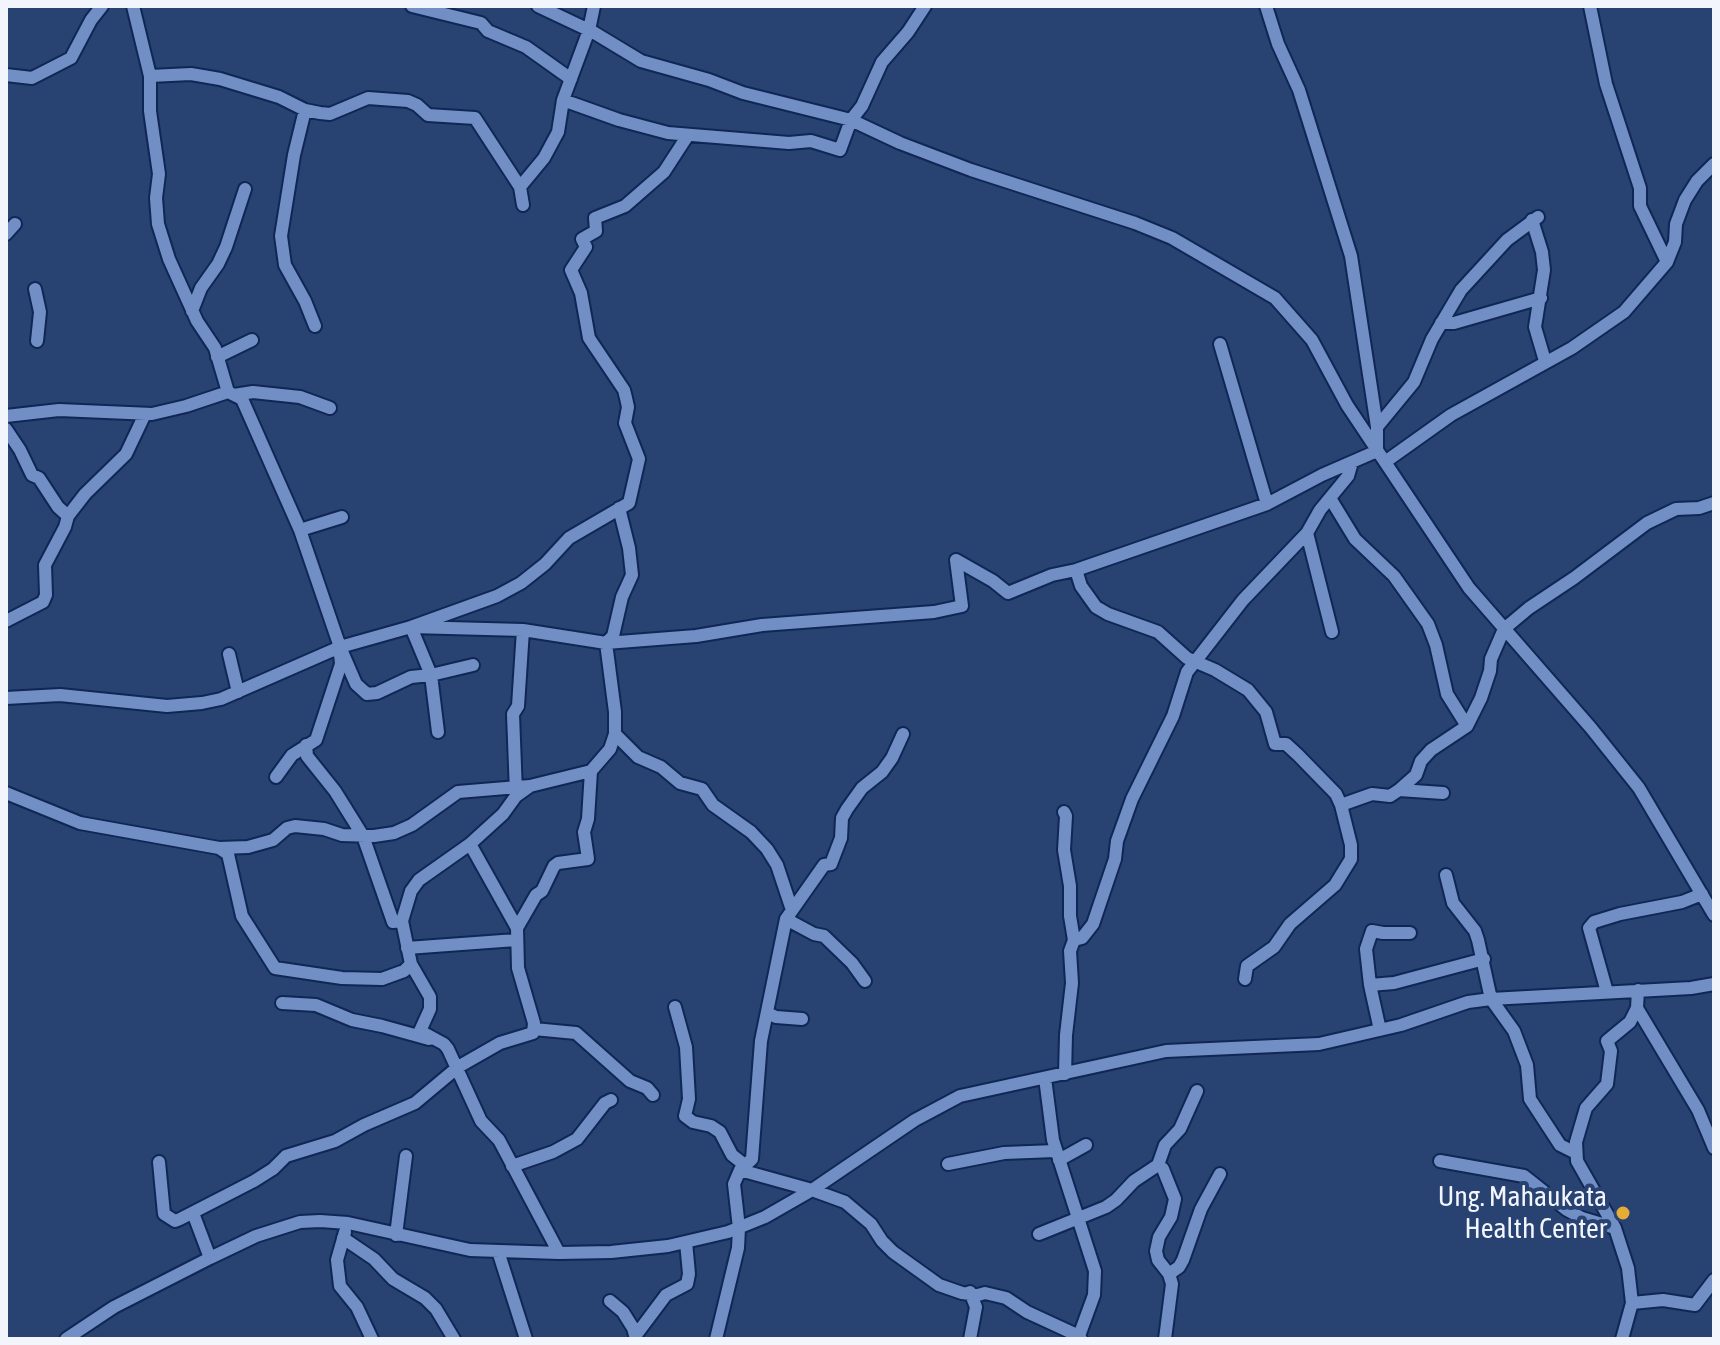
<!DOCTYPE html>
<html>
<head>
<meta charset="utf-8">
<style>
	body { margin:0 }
	#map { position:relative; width:1720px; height:1345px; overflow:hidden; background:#284272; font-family:"Asap Condensed",sans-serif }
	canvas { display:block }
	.frame { position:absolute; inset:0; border:8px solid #f2f5fb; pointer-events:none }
</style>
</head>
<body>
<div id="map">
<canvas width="1720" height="1345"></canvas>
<div class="frame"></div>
</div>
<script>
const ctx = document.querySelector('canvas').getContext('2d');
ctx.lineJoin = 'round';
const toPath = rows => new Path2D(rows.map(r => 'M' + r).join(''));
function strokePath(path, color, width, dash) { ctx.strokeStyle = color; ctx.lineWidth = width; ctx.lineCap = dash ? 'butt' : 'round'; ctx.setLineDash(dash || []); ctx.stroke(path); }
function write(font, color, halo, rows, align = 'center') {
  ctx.font = font + ' "Asap Condensed",sans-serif'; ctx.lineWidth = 8; ctx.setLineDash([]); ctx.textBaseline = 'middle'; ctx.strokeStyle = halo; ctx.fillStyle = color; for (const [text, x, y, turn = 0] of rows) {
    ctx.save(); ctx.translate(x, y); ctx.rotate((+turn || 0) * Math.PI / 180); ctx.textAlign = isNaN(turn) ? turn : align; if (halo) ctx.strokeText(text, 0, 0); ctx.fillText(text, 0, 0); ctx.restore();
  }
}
const minor = toPath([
	[133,6,150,76,150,111,159,174,156,198,158,224,169,259,197,321,215,348,228,392],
	[412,6,481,23,488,31,526,47,571,79],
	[538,6,593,32,641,61,709,80,743,93,851,120,900,143,971,170,1135,223,1172,238,1275,298,1312,340,1347,405,1469,588,1591,728,1639,788,1714,915],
	[1266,6,1278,44,1299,90,1351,256,1377,427,1377,451],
	[1590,6,1606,84,1640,188,1640,206,1667,262],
	[6,75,32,78,71,58,91,20,102,6],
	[150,76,191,74,220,79,279,97,305,110,320,113,330,114,368,98,408,101,417,105,428,115,475,118,520,187,523,205],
	[563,100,619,120,668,133,789,143,811,141,840,150,851,120,862,106,882,62,908,32,925,6],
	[305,110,294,155,281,236,285,265,305,301,315,326],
	[520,187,544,158,558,132,563,100,589,30,594,6],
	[1532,220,1542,252,1544,270,1535,327,1545,361],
	[6,234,15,224],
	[35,289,40,312,37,341],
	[192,311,201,288,218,264,226,247,245,189],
	[1441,323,1454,323,1541,298],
	[1220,344,1267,504],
	[217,357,252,340],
	[234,395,253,392,300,397,330,408],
	[6,416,59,410,152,414,186,406,228,392,242,399,300,530,340,647,356,684,367,694,377,693,411,677,431,675,473,665],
	[1377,427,1414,382,1432,339,1461,290,1507,240,1538,217],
	[6,429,20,450,32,475,39,478,58,507,68,516],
	[1385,462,1451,415,1572,348,1624,312,1667,262,1675,242,1676,224,1685,200,1697,181,1714,164],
	[1330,498,1355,539,1394,576,1428,624,1436,645,1447,694,1467,726],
	[300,530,342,517],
	[1307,533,1332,632],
	[956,560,993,581,1008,593,1052,575,1076,570,1267,504,1322,475,1377,451],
	[1076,570,1081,586,1096,607,1108,614,1158,632,1187,658,1215,670,1248,690,1266,712,1275,744,1286,744,1298,755,1336,794,1341,805,1351,845,1351,859,1335,885,1290,924,1274,947,1247,966,1245,979],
	[6,621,43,602,46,595,45,565,65,527,68,516,85,494,126,454,145,414],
	[229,654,238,692],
	[6,698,60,695,167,706,202,703,221,699,340,647,411,627,523,630,606,643,696,636,762,625,934,612,962,606,956,560],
	[438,732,431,675,411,627,497,596,521,583,545,564,569,538,629,503,639,459,625,423,628,407,626,398,624,390,589,338,581,293,571,270,586,247,582,239,596,231,595,218,625,206,664,172,688,135],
	[615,734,638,757,661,767,680,783,702,789,713,805,751,832,767,849,777,865,792,910],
	[306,745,307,756,335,791,363,836,393,922,402,921],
	[276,777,292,755,316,740,341,664,340,654],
	[1399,790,1443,793],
	[6,793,80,823,219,848,248,847,273,840,287,828,295,826,324,829,342,835,374,836,394,833,412,825,458,792,530,786],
	[516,793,513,714,518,706,523,630],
	[1341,805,1372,794,1390,796,1399,790,1416,775,1421,761,1431,750,1467,726,1481,698,1490,671,1491,659,1504,629,1529,608,1574,578,1647,523,1676,509,1699,508,1714,503],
	[1064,812,1066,816,1064,850,1070,886,1070,916,1074,940,1070,951,1072,983,1066,1035,1065,1074],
	[470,844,517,928],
	[219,848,228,854,242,916,275,968,342,978,382,979,404,971,411,964],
	[1446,875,1453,903,1475,931,1478,940,1491,999,1514,1031,1527,1065,1530,1099,1560,1145,1576,1153],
	[786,919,814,934,824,936,852,963,865,981],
	[1074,940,1082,938,1093,924,1115,859,1117,841,1132,799,1173,716,1187,672,1243,600,1307,533,1320,510,1348,476,1352,462],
	[407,948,516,940],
	[1370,985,1394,983,1484,959],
	[1607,992,1589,928,1594,922,1620,914,1682,902,1702,894],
	[282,1003,316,1005,352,1020,382,1026,429,1039],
	[675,1007,686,1047,689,1099,685,1116,693,1122,711,1126,720,1132,732,1155,746,1166],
	[1637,1008,1698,1110,1714,1148],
	[767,1013,776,1017,802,1019],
	[534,1029,576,1033,630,1081,647,1088,653,1095],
	[1380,1030,1370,985,1366,949,1372,931,1383,933,1410,933],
	[1045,1078,1053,1140,1095,1271,1094,1295,1079,1336,1081,1339],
	[1059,1160,1086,1145],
	[1440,1161,1524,1176,1567,1210,1582,1218,1615,1228],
	[159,1162,164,1214,175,1221,180,1219,254,1181,273,1169,286,1156,335,1141,364,1125,415,1103,458,1067,500,1043,533,1033,534,1023,518,968,517,928,536,895,542,891,554,866,558,863,588,859,584,832,588,819,591,771],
	[948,1164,1004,1153,1055,1151],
	[1158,1165,1163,1169,1175,1199,1171,1217,1159,1237,1156,1251,1158,1260,1169,1274,1172,1284,1165,1339],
	[512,1166,553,1152,577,1139,605,1103,611,1100],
	[740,1170,812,1190,845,1202,871,1224,882,1241,893,1252,939,1285,962,1293,978,1295,985,1293,1006,1298,1027,1312,1079,1336],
	[193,1213,210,1258],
	[345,1232,337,1260,340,1286,357,1307,372,1339],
	[1039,1234,1106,1207,1116,1200,1134,1181,1158,1165,1165,1145,1180,1129,1197,1091],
	[396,1235,406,1156],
	[343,1238,374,1259,393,1279,425,1298,436,1309,454,1339],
	[498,1251,526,1339],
	[559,1253,499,1140,481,1121,448,1049,444,1044,420,1031,430,1009,430,997,411,964,402,921,411,891,419,880,470,844,503,814,516,796,530,786,591,771,610,749,615,734,615,712,606,643,613,636,622,597,632,575,629,548,619,508],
	[1169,1274,1179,1267,1183,1260,1201,1209,1220,1174],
	[970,1292,976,1307,970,1339],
	[610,1301,623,1312,633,1328,636,1339],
	[1632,1303,1663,1300,1695,1305,1714,1280],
	[636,1335,666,1295,687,1284,689,1274,686,1242],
	[66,1339,114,1307,210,1258,256,1236,300,1222,320,1221,348,1223,470,1250,559,1253,611,1252,668,1246,728,1232,765,1217,812,1190,915,1120,960,1096,1166,1051,1319,1044,1401,1025,1468,1002,1491,999,1691,988,1714,984],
	[716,1339,738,1248,739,1228,734,1184,740,1170,752,1159,761,1041,786,919,824,865,831,864,841,838,842,818,847,809,862,788,882,772,892,758,903,734],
	[1622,1339,1632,1303,1628,1268,1615,1228,1577,1161,1576,1142,1586,1108,1607,1084,1611,1051,1607,1041,1630,1022,1637,1008,1638,990]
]);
strokePath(minor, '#0f2755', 16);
strokePath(minor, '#718fc4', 12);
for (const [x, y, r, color] of [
	[1623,1213,8,"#e5ad36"]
]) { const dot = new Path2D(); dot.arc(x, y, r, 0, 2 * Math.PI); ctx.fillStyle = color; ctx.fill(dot); strokePath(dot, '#284272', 3); }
write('28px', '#f2f5fb', '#284272', [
	["Ung. Mahaukata",1607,1197],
	["Health Center",1607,1229]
], 'right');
</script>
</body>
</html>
